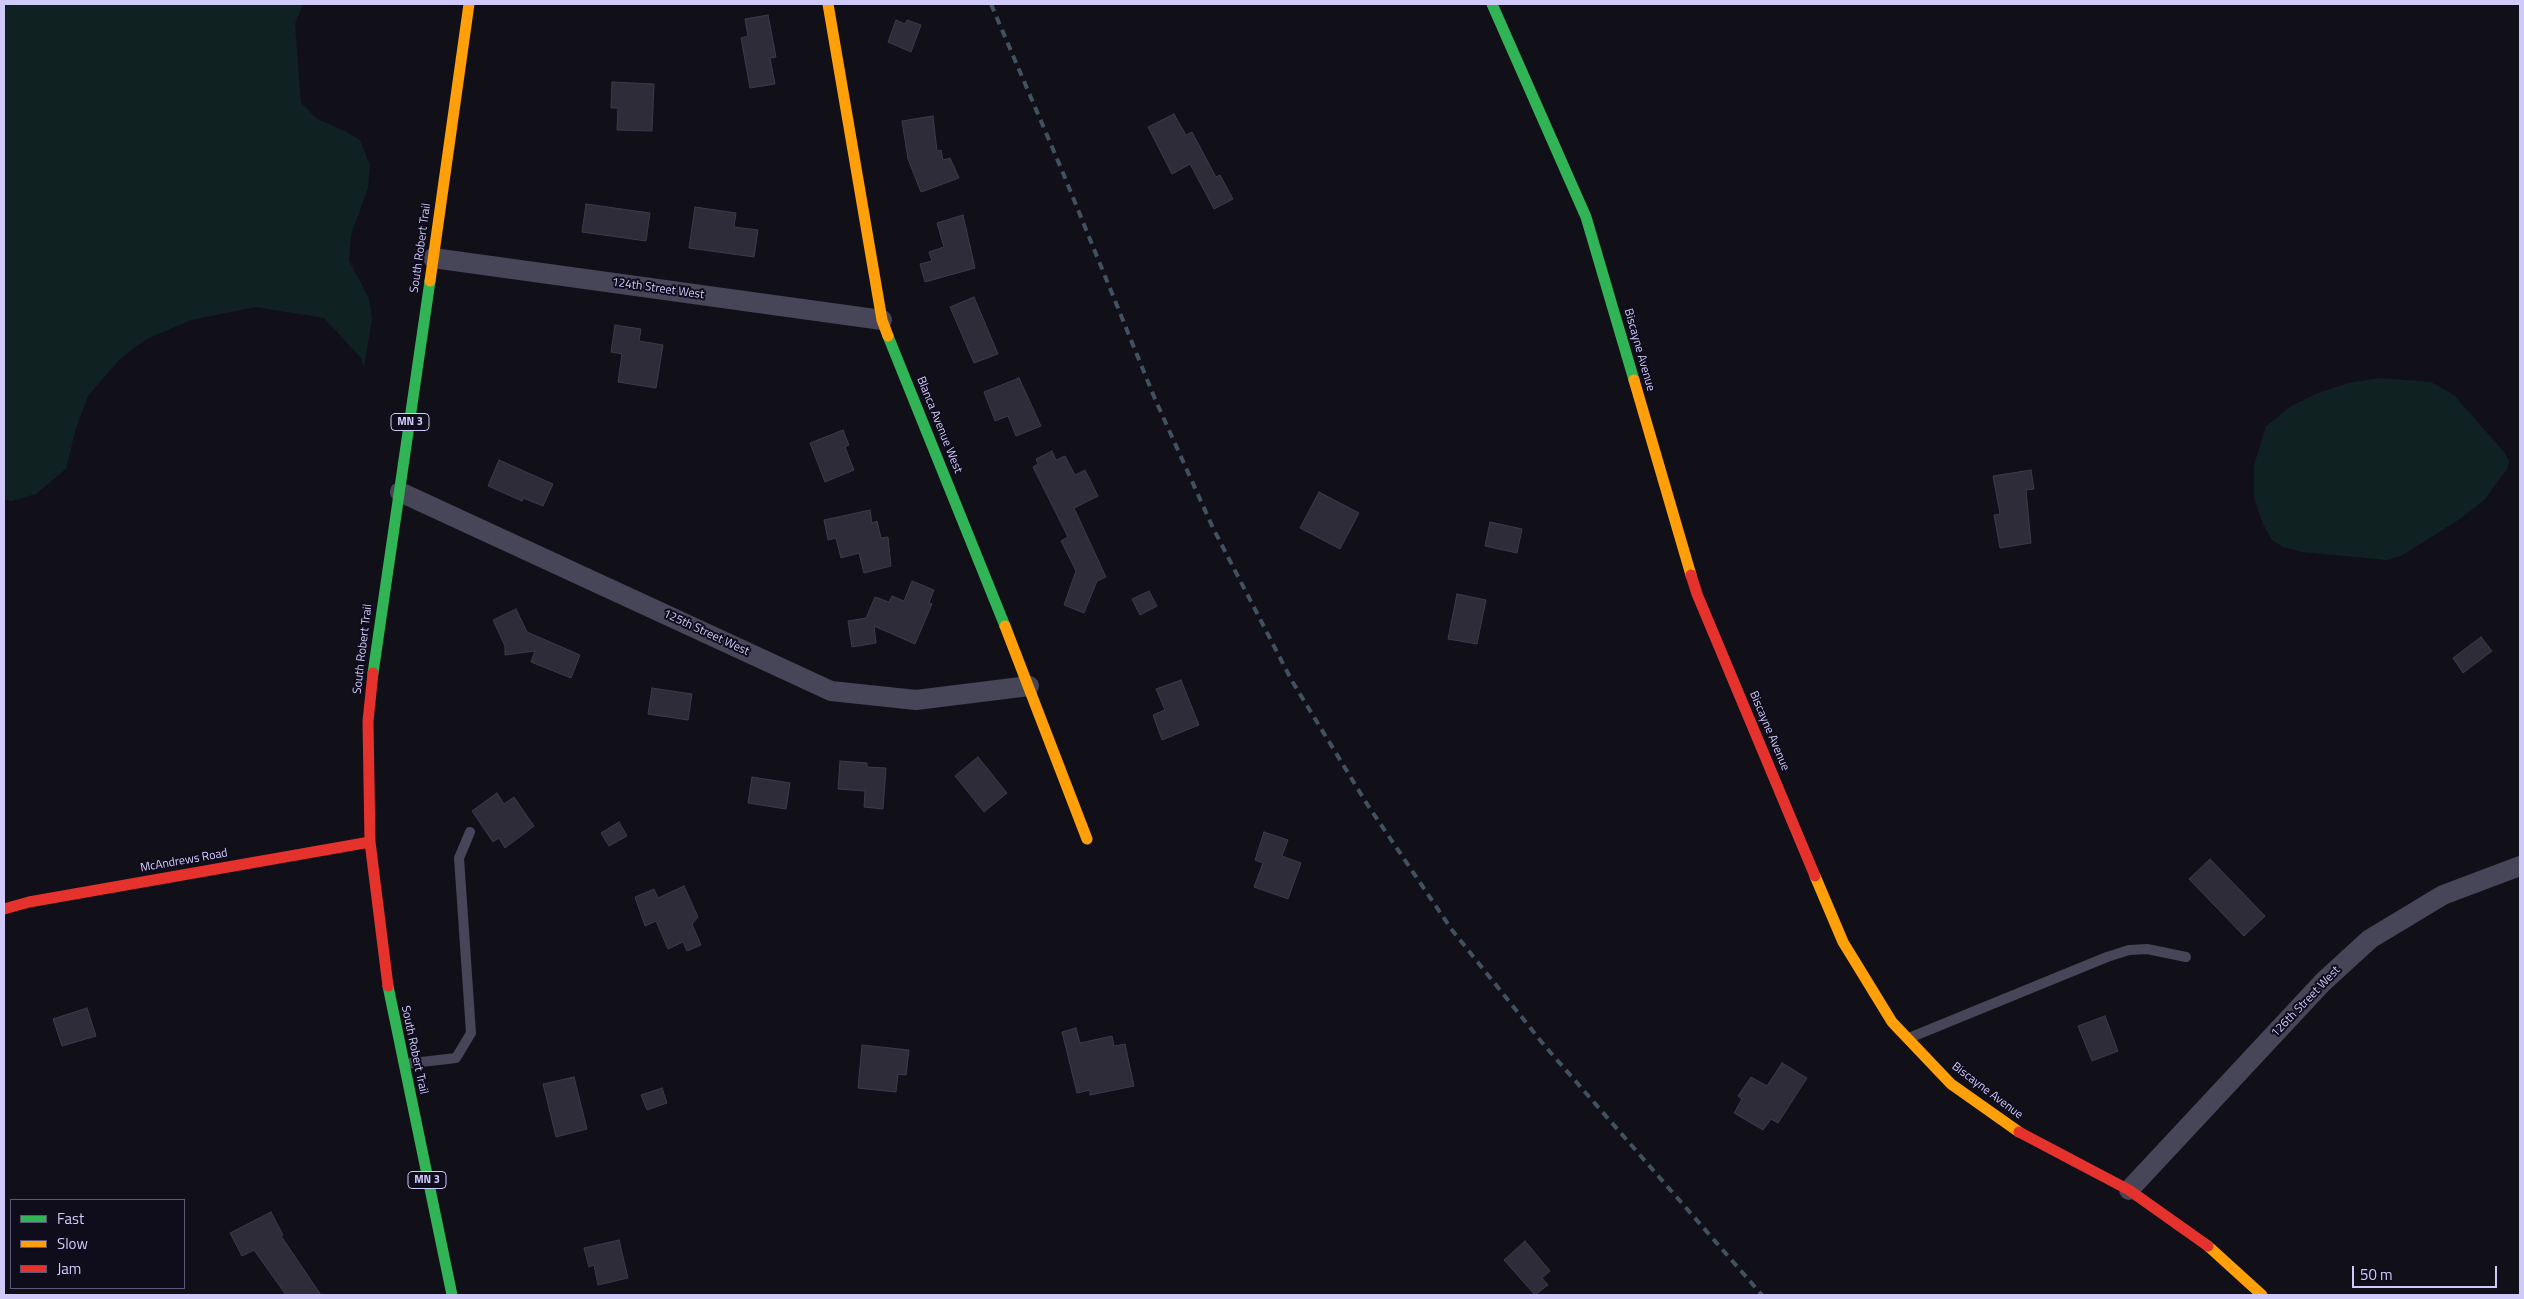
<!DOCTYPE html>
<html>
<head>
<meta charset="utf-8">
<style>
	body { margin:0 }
	#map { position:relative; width:2524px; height:1299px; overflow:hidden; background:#111018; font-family:"Titillium Web",sans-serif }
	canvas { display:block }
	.frame { position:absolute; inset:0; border:5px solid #d0cafb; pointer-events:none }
	.legend { position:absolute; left:10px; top:1199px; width:175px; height:90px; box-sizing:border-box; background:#0f0c1b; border:1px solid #5c5875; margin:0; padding:6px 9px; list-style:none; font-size:15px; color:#d0cafb }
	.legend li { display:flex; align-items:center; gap:10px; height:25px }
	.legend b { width:25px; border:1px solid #5c5875 }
	.scale { position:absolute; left:2352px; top:1266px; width:145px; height:22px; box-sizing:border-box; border:2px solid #d0cafb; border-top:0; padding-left:6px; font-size:15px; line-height:18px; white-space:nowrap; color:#d0cafb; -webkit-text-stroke:4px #0f0c1b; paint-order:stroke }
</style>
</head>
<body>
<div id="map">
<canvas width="2524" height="1299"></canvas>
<div class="frame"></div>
<ul class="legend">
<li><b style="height:6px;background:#30b455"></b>Fast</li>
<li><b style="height:6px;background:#ff9f0a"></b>Slow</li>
<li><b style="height:6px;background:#e5322d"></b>Jam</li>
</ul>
<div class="scale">50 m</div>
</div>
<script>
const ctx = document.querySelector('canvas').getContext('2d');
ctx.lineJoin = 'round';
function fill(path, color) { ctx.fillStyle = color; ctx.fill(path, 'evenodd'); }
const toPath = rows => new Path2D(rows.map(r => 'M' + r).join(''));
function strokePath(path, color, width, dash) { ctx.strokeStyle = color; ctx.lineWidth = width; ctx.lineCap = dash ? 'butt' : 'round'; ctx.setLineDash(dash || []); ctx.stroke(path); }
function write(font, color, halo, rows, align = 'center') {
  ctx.font = font + ' "Titillium Web",sans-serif'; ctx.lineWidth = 4; ctx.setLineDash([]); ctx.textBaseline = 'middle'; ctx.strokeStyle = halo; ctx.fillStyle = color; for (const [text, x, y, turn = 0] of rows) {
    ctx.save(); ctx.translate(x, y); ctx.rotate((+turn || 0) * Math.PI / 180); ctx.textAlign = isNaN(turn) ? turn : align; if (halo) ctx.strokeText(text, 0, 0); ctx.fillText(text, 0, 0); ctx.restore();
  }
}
fill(toPath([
	[4,4,303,4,295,24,301,103,317,119,345,131,360,140,370,165,368,188,351,235,349,261,369,298,372,318,364,368,361,358,324,318,256,307,191,320,145,340,120,359,88,396,76,428,66,469,36,494,12,501,4,500],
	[2380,378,2431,382,2454,395,2504,452,2509,461,2507,469,2485,499,2460,519,2401,556,2387,560,2302,552,2283,547,2272,540,2263,524,2254,498,2254,465,2266,426,2291,406,2318,393,2348,383]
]), '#102122');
const building = toPath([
	[768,15,776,57,770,58,775,84,750,88,741,38,748,36,745,19,768,15],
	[896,20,905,24,907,20,921,25,911,52,888,42,896,20],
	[612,82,654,84,652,131,617,130,618,108,611,108,612,82],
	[1174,114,1186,135,1192,132,1216,177,1220,175,1233,199,1214,209,1190,164,1172,174,1148,127,1174,114],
	[933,116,937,151,941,150,943,160,950,158,959,178,921,192,908,159,902,121,933,116],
	[586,204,650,213,646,241,582,232,586,204],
	[695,207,736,213,734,227,758,230,754,257,689,248,695,207],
	[963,215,975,268,925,282,920,264,932,261,929,252,944,247,937,223,963,215],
	[974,297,998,354,974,363,950,307,974,297],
	[615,325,641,329,639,341,663,345,656,388,618,382,622,354,611,352,615,325],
	[1019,378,1041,426,1016,436,1008,416,995,421,984,392,1019,378],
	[843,430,849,445,845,447,854,470,825,482,810,443,843,430],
	[1052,451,1056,460,1065,456,1075,475,1085,470,1098,496,1074,508,1106,577,1097,581,1084,613,1064,605,1076,571,1061,541,1068,537,1033,467,1038,464,1036,459,1052,451],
	[499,460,553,484,543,506,523,498,522,501,488,486,499,460],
	[2031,470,2034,489,2026,490,2031,543,2000,548,1994,515,2000,514,1993,476,2031,470],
	[1319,492,1359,513,1340,549,1300,528,1319,492],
	[870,510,872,523,877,521,881,538,888,537,891,566,864,573,859,553,841,558,836,538,828,540,824,520,870,510],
	[1490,522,1522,529,1517,553,1485,546,1490,522],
	[912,581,934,590,929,603,932,604,915,644,874,626,876,643,852,647,848,621,866,618,875,597,889,602,892,596,904,601,912,581],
	[1149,591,1157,606,1140,615,1132,599,1149,591],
	[1457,594,1486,600,1477,644,1448,639,1457,594],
	[516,609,527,632,580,655,571,678,531,662,535,651,505,655,505,646,493,620,516,609],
	[2481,637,2492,651,2463,673,2453,658,2481,637],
	[1181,680,1199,725,1162,740,1153,715,1165,710,1156,689,1181,680],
	[652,688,692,694,688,720,648,714,652,688],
	[978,757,1007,793,984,812,955,776,978,757],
	[840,761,867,763,867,767,886,768,883,809,864,807,865,791,838,789,840,761],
	[752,777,790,783,786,809,748,803,752,777],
	[497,793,504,804,514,797,534,826,505,848,499,838,493,842,472,811,497,793],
	[619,822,627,836,609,846,601,833,619,822],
	[1264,832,1288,840,1282,856,1301,863,1288,899,1254,887,1263,863,1255,860,1264,832],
	[2210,859,2265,916,2244,936,2189,879,2210,859],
	[684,886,698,917,692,924,701,945,687,951,683,942,668,949,656,921,645,926,635,897,654,889,658,898,684,886],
	[87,1008,96,1036,62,1046,53,1019,87,1008],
	[2105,1016,2118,1051,2092,1061,2078,1026,2105,1016],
	[1076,1028,1080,1043,1112,1036,1114,1046,1125,1044,1134,1086,1090,1095,1090,1090,1077,1093,1062,1032,1076,1028],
	[862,1045,909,1050,906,1075,898,1074,896,1092,858,1088,862,1045],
	[1782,1063,1807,1078,1778,1123,1771,1119,1763,1130,1734,1113,1742,1099,1738,1096,1751,1077,1767,1086,1782,1063],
	[574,1077,587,1129,556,1137,543,1084,574,1077],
	[662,1088,667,1103,647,1110,641,1095,662,1088],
	[271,1212,283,1235,281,1236,321,1295,286,1295,254,1250,242,1256,230,1233,271,1212],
	[619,1240,628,1278,598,1285,594,1265,589,1267,584,1248,619,1240],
	[1525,1241,1550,1271,1542,1278,1548,1285,1535,1295,1504,1260,1525,1241]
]);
fill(building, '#2f2c3a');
strokePath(building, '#3c3a4c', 1);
strokePath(toPath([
	[1909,1038,2107,957,2129,950,2147,949,2186,957],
	[404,1064,456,1058,471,1033,459,858,470,832]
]), '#474558', 10);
strokePath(toPath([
	[433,258,882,320],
	[400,492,831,691,916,700,1029,686],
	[2129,1190,2323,982,2370,939,2443,895,2520,866]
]), '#474558', 20);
strokePath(toPath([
	[1492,4,1586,217,1634,380],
	[888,336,1005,626],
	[373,673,430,281],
	[388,986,452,1295]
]), '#30b455', 11);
strokePath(toPath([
	[828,4,882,320,888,336],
	[430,281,469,4],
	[1634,380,1691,575],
	[1005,626,1087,839],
	[1815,876,1843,942,1892,1022,1951,1084,2019,1132],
	[2208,1246,2262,1295]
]), '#ff9f0a', 11);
strokePath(toPath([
	[1691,575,1697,594,1815,876],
	[373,673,368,721,370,842,388,986],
	[4,909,29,902,370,842],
	[2019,1132,2129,1190,2208,1246]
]), '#e5322d', 11);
strokePath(toPath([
	[991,4,1061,168,1155,399,1213,528,1292,681,1367,804,1452,930,1544,1045,1762,1295]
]), '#40515f', 4, [8, 6]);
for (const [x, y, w] of [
	[410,422,38],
	[427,1180,38]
]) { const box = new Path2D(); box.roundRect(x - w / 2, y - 8.5, w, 17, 4); ctx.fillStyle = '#0f0c1b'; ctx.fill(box); strokePath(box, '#d0cafb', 1); }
write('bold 11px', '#d0cafb', null, [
	["MN 3",410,422],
	["MN 3",427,1180]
]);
write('12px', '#d0cafb', '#0f0c1b', [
	["South Robert Trail",421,248,-82],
	["124th Street West",658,289,8],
	["Biscayne Avenue",1639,350,74],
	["Blanca Avenue West",939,425,68],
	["125th Street West",706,633,25],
	["South Robert Trail",363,649,-83],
	["Biscayne Avenue",1769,731,67],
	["McAndrews Road",184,861,-10],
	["126th Street West",2306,1002,-46],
	["South Robert Trail",414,1050,78],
	["Biscayne Avenue",1987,1091,37]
]);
</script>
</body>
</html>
